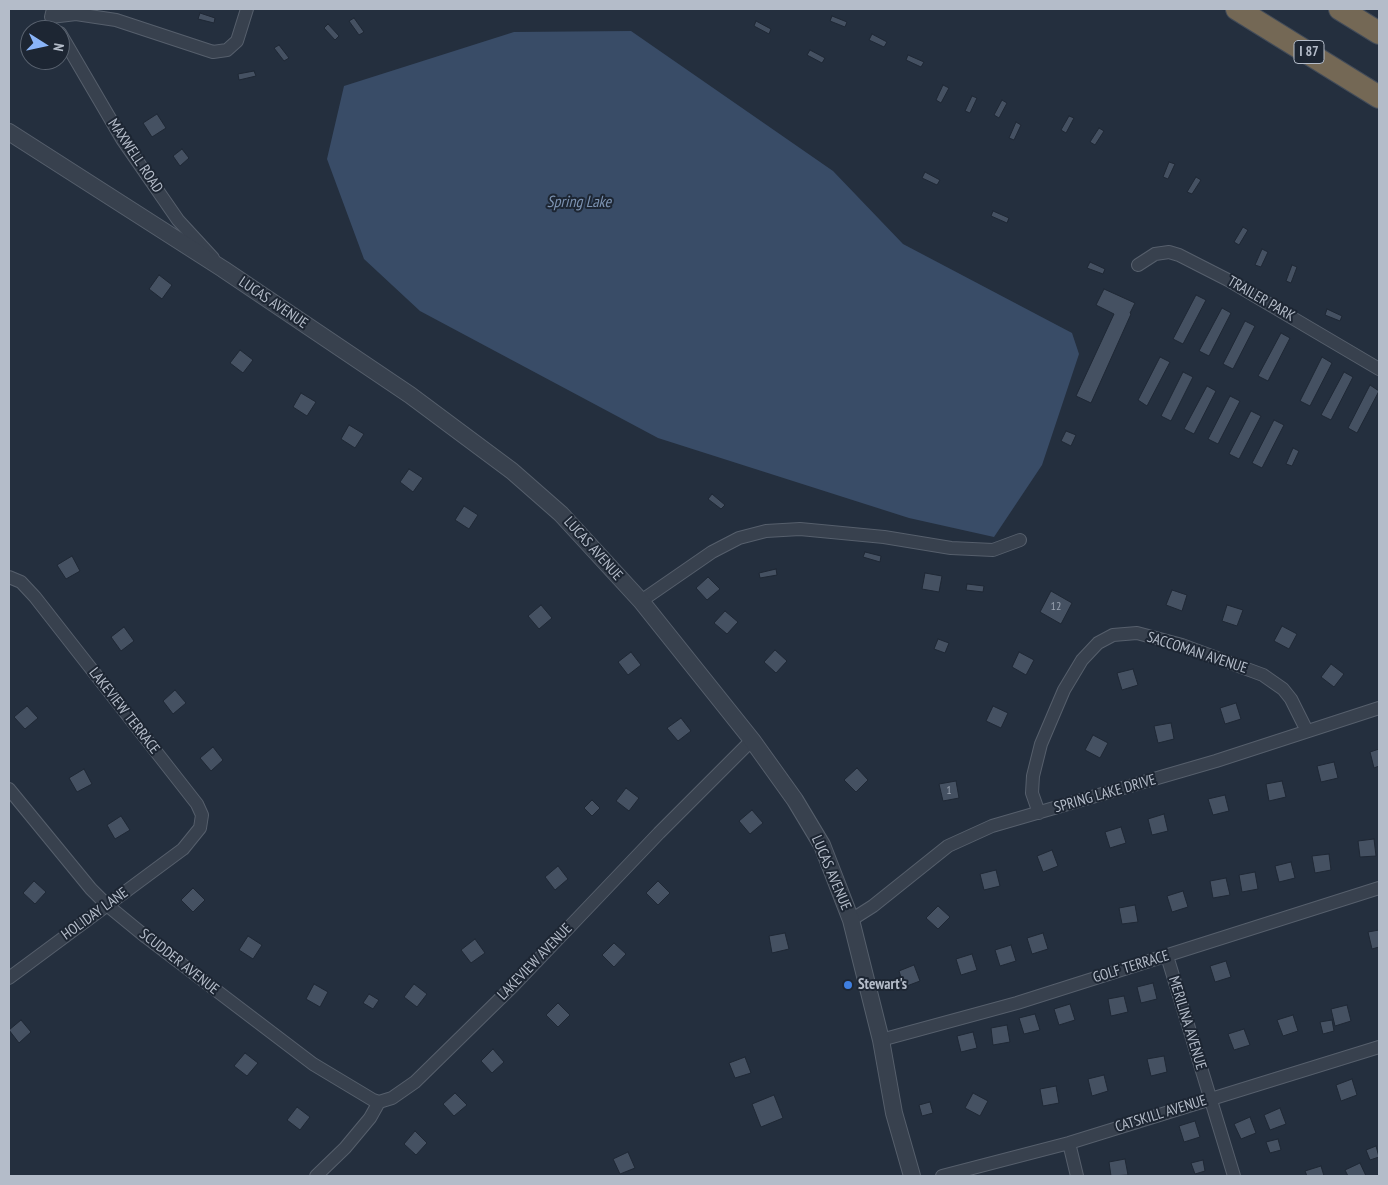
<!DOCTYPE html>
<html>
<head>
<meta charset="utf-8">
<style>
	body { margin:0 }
	#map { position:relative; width:1388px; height:1185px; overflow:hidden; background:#242f3e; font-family:"PT Sans Narrow",sans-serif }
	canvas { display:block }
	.frame { position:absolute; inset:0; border:10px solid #b4bcc9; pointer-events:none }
	.north { position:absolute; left:20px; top:20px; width:50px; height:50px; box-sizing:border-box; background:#1d2633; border:1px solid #59626f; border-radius:50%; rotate:100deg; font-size:14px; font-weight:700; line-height:20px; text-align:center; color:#b4bcc9 }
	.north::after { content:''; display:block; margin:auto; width:18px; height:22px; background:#8ab4f8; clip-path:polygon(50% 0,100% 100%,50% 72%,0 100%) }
</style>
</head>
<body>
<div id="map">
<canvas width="1388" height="1185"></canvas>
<div class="frame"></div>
<div class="north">N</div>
</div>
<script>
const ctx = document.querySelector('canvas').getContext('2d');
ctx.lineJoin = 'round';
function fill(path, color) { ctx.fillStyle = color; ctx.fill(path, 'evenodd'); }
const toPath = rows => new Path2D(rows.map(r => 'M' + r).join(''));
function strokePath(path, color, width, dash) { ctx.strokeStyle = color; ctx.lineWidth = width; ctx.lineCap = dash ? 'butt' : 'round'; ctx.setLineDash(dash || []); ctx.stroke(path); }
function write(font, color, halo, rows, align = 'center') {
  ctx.font = font + ' "PT Sans Narrow",sans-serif'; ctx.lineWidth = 4; ctx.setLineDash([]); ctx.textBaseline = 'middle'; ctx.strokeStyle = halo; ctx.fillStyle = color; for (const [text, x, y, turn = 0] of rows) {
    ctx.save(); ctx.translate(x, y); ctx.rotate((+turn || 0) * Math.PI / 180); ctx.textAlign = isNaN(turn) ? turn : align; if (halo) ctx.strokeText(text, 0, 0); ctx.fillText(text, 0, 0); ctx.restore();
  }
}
fill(toPath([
	[631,31,833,171,903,244,1072,333,1079,354,1042,465,994,537,909,518,658,438,420,311,364,259,327,159,344,86,514,32]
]), '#394c67');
const building = toPath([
	[200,13,215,18,214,23,198,19,200,13],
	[832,16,847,22,845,27,830,21,832,16],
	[354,18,364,32,359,35,349,21,354,18],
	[756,21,771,29,769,34,754,26,756,21],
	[328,24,339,36,335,40,324,28,328,24],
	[872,34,887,42,884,47,869,40,872,34],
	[279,45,289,58,284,61,274,48,279,45],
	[810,50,825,58,822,63,807,55,810,50],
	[908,55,924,62,921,67,906,60,908,55],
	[254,71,256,76,239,80,238,74,254,71],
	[943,85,949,88,941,103,936,100,943,85],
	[972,96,977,98,970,113,965,111,972,96],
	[1002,100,1007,103,999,118,994,115,1002,100],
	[157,114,166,128,152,137,143,123,157,114],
	[1069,116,1074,118,1066,133,1061,130,1069,116],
	[1016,122,1021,125,1014,140,1009,138,1016,122],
	[1099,128,1104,131,1095,145,1090,142,1099,128],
	[182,149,189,158,180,166,173,156,182,149],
	[1169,162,1175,164,1168,179,1163,177,1169,162],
	[925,172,940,180,937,185,922,178,925,172],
	[1196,177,1201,180,1192,194,1187,192,1196,177],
	[993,211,1009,218,1007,223,991,216,993,211],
	[1243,227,1248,230,1239,245,1234,242,1243,227],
	[1262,249,1268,252,1261,267,1255,265,1262,249],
	[1090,262,1105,269,1103,274,1087,268,1090,262],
	[1292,265,1297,267,1291,283,1286,281,1292,265],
	[159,275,172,285,162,299,149,289,159,275],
	[1104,289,1135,303,1130,313,1131,314,1091,403,1076,396,1114,314,1096,305,1104,289],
	[1196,295,1206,300,1183,344,1173,339,1196,295],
	[1222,308,1231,313,1209,356,1199,351,1222,308],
	[1327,309,1342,316,1340,321,1325,315,1327,309],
	[1245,321,1255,326,1233,369,1223,364,1245,321],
	[1281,333,1290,338,1268,381,1258,376,1281,333],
	[240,350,253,360,243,373,230,363,240,350],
	[1160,357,1170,362,1147,406,1138,400,1160,357],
	[1322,357,1332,363,1310,406,1300,401,1322,357],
	[1183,372,1193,377,1171,421,1161,416,1183,372],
	[1344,372,1353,377,1331,420,1321,415,1344,372],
	[1370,385,1379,391,1357,433,1348,428,1370,385],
	[1207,386,1216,391,1194,434,1184,429,1207,386],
	[301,393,316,402,307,416,293,407,301,393],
	[1230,396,1240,401,1218,444,1208,439,1230,396],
	[1251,411,1261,416,1239,459,1229,454,1251,411],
	[1274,420,1284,425,1262,468,1252,463,1274,420],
	[349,425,364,434,355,448,341,439,349,425],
	[1066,431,1076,435,1071,446,1061,441,1066,431],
	[1293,448,1299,451,1292,466,1286,464,1293,448],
	[409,469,423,478,413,492,400,482,409,469],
	[712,494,725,505,721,509,708,499,712,494],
	[464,506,478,515,469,529,455,520,464,506],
	[865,552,881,556,880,562,863,557,865,552],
	[72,556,80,571,66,579,57,565,72,556],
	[776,569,777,575,760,578,759,573,776,569],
	[925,573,942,576,939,592,922,589,925,573],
	[708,577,720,589,707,600,696,588,708,577],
	[967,584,984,586,983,592,966,590,967,584],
	[1172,590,1187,595,1182,611,1166,605,1172,590],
	[1051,591,1072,603,1061,624,1040,612,1051,591],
	[541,605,552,618,539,629,528,616,541,605],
	[1227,605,1243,610,1237,626,1222,621,1227,605],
	[725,611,738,622,727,634,714,623,725,611],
	[1282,626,1297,634,1289,649,1274,641,1282,626],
	[124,627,134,641,121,651,111,637,124,627],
	[938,639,949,643,945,653,934,649,938,639],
	[775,650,787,661,776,673,764,662,775,650],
	[631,652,641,665,628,675,618,662,631,652],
	[1019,652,1034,660,1026,675,1012,667,1019,652],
	[1331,664,1344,674,1334,687,1321,677,1331,664],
	[1133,669,1138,685,1122,690,1117,673,1133,669],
	[175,690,186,703,173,714,163,701,175,690],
	[1236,703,1241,719,1225,724,1220,708,1236,703],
	[27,706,38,718,25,729,14,717,27,706],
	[993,706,1008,713,1001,728,986,721,993,706],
	[681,718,691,731,678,741,667,728,681,718],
	[1171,723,1174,739,1158,743,1154,726,1171,723],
	[1093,735,1108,743,1100,758,1085,750,1093,735],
	[213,747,223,760,211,771,200,758,213,747],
	[1379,749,1379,766,1374,768,1370,752,1379,749],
	[1334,762,1338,778,1321,782,1317,766,1334,762],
	[857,768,868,780,856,792,844,780,857,768],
	[84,769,92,784,77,792,69,778,84,769],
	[956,781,959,798,943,801,939,784,956,781],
	[1282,781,1286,797,1269,801,1266,784,1282,781],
	[626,788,639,798,629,811,616,801,626,788],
	[1225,795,1229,811,1213,815,1208,799,1225,795],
	[592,800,600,808,592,816,584,808,592,800],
	[752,810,763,823,750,834,739,821,752,810],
	[1164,814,1168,831,1152,835,1148,819,1164,814],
	[121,816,130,830,115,839,107,825,121,816],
	[1121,827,1126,843,1110,848,1105,832,1121,827],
	[1374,839,1376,856,1360,857,1358,841,1374,839],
	[1052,850,1058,866,1043,872,1037,856,1052,850],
	[1329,854,1331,870,1315,873,1312,856,1329,854],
	[1291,862,1295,878,1279,882,1275,866,1291,862],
	[558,866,568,879,555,890,545,877,558,866],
	[996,870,1000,886,984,890,980,874,996,870],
	[1255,872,1258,889,1242,892,1239,875,1255,872],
	[1226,878,1230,895,1213,898,1210,881,1226,878],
	[34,881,46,892,35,904,23,893,34,881],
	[658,881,670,893,658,905,646,893,658,881],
	[193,888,205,900,193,912,181,900,193,888],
	[1183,891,1188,907,1172,912,1167,896,1183,891],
	[1135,905,1138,922,1122,924,1119,908,1135,905],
	[938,906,950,917,938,929,926,918,938,906],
	[1379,930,1379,947,1372,949,1368,932,1379,930],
	[785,933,789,949,772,953,769,936,785,933],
	[1043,933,1048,949,1032,954,1027,938,1043,933],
	[248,936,262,945,253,959,239,950,248,936],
	[475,939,485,953,471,963,461,950,475,939],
	[614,943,626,954,614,967,602,955,614,943],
	[1011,945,1016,961,1000,966,995,950,1011,945],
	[972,954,977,970,961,975,956,959,972,954],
	[1226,961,1231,977,1215,982,1210,966,1226,961],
	[914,965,920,981,904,987,899,971,914,965],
	[1153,983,1157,999,1141,1003,1137,987,1153,983],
	[314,984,328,992,320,1007,306,999,314,984],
	[414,984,427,994,417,1007,404,997,414,984],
	[369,994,379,1000,373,1009,363,1003,369,994],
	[1124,996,1128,1012,1111,1016,1108,999,1124,996],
	[558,1003,570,1015,558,1027,546,1015,558,1003],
	[1070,1004,1075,1020,1059,1025,1054,1009,1070,1004],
	[1347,1005,1351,1021,1335,1026,1331,1009,1347,1005],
	[1035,1014,1040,1030,1024,1034,1019,1018,1035,1014],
	[1293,1015,1298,1031,1283,1036,1277,1020,1293,1015],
	[21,1020,31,1032,19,1043,9,1030,21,1020],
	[1332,1020,1334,1031,1323,1034,1320,1022,1332,1020],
	[1007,1025,1010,1042,993,1045,991,1028,1007,1025],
	[1244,1029,1250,1045,1234,1050,1228,1034,1244,1029],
	[973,1032,977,1048,961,1052,957,1036,973,1032],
	[493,1049,504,1062,492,1073,481,1061,493,1049],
	[245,1053,258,1063,247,1076,234,1066,245,1053],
	[1164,1056,1167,1072,1151,1076,1147,1059,1164,1056],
	[745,1057,751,1073,735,1078,729,1063,745,1057],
	[1104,1075,1108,1091,1092,1096,1088,1079,1104,1075],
	[1352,1079,1357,1095,1341,1101,1336,1085,1352,1079],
	[1056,1086,1059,1103,1043,1106,1040,1089,1056,1086],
	[455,1093,467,1105,454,1116,443,1104,455,1093],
	[973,1093,988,1101,980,1116,965,1108,973,1093],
	[774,1095,783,1118,761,1127,752,1104,774,1095],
	[930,1102,933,1113,922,1116,919,1105,930,1102],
	[297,1107,310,1117,300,1130,287,1120,297,1107],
	[1280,1108,1286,1124,1270,1130,1264,1115,1280,1108],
	[1250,1117,1256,1133,1241,1139,1234,1124,1250,1117],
	[1195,1121,1200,1137,1184,1142,1179,1126,1195,1121],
	[415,1131,427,1143,416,1155,404,1144,415,1131],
	[1278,1139,1281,1150,1270,1153,1266,1142,1278,1139],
	[1376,1146,1379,1157,1370,1160,1366,1150,1376,1146],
	[628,1152,635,1168,620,1174,613,1159,628,1152],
	[1125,1159,1128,1175,1111,1176,1109,1162,1125,1159],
	[1203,1160,1205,1171,1195,1174,1191,1163,1203,1160],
	[1360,1163,1366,1176,1348,1176,1345,1170,1360,1163],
	[1321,1166,1324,1176,1307,1176,1305,1171,1321,1166]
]);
fill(building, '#455162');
strokePath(building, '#1f2835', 1);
const minor = toPath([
	[53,9,51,17,76,14,116,20,213,52,227,50,237,41,247,9],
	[60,33,122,139,178,220,213,258],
	[1138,265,1155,254,1169,252,1179,255,1228,280,1379,369],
	[9,577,21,582,35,597,197,804,202,815,200,828,183,849,9,978],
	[641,601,712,552,739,538,766,531,800,529,884,537,951,548,993,550,1020,540],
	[9,789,91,889,107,905,146,937,313,1064,373,1100,379,1102],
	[1039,813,1032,793,1033,776,1041,744,1064,690,1082,660,1098,643,1113,635,1137,633,1182,645,1263,675,1283,689,1291,699,1307,731],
	[851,920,873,906,948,846,992,826,1216,761,1379,708],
	[1167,956,1234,1176],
	[881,1040,1017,1003,1379,888],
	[1069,1143,1077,1176],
	[316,1176,345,1148,370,1118,379,1102,392,1098,415,1082,514,985,659,833,752,740],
	[942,1176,1069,1143,1379,1047]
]);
const tertiary = toPath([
	[9,132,223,269,410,395,512,471,561,514,641,601,752,740,795,800,822,845,851,920,881,1040,894,1113,912,1176]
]);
const motorway = toPath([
	[1237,9,1379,97],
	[1340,9,1379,33]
]);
strokePath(minor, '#565f6c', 14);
strokePath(tertiary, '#565f6c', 18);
strokePath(motorway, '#434c59', 24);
strokePath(minor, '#38414e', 12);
strokePath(tertiary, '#38414e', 16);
strokePath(motorway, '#746855', 22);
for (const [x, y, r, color] of [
	[848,985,5,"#3f7fe0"]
]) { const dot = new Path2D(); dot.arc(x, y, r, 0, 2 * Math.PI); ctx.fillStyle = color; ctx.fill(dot); strokePath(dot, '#1d2633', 2); }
write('12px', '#98a1af', null, [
	["12",1056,607],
	["1",949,791]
]);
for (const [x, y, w] of [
	[1309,52,30]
]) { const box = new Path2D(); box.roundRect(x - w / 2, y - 11.5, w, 23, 4); ctx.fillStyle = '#1d2633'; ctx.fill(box); strokePath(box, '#b4bcc9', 1); }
write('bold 14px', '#b4bcc9', null, [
	["I 87",1309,52]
]);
write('15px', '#b4bcc9', '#1d2633', [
	["MAXWELL ROAD",135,156,56],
	["TRAILER PARK",1261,299,30],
	["LUCAS AVENUE",273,303,34],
	["LUCAS AVENUE",593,549,48],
	["SACCOMAN AVENUE",1197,653,18],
	["LAKEVIEW TERRACE",124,711,52],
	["SPRING LAKE DRIVE",1105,794,-16],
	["LUCAS AVENUE",831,873,67],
	["HOLIDAY LANE",95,914,-36],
	["SCUDDER AVENUE",179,962,38],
	["LAKEVIEW AVENUE",535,962,-46],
	["GOLF TERRACE",1131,967,-17],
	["MERILINA AVENUE",1187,1023,73],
	["CATSKILL AVENUE",1161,1114,-17]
]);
write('bold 15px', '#b4bcc9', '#1d2633', [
	["Stewart's",858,985]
], 'left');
write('italic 16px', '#7c92b1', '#1d2633', [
	["Spring Lake",579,202]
]);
</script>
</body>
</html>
